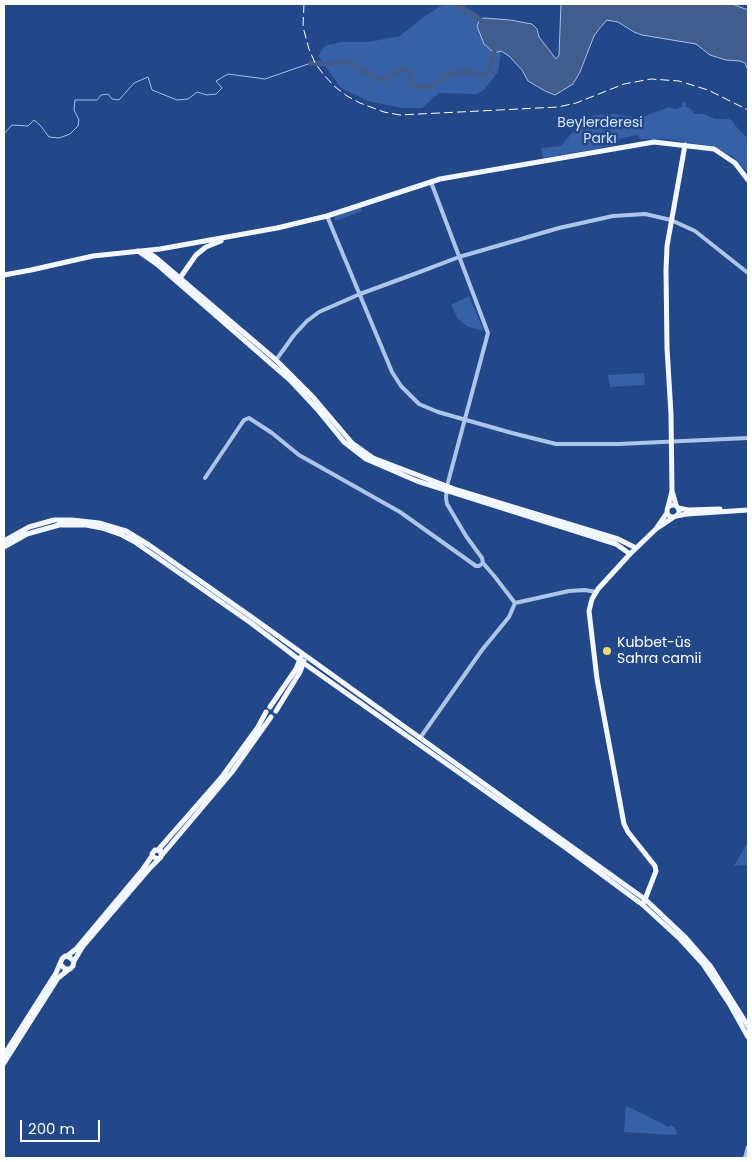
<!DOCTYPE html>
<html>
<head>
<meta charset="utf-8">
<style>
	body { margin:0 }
	#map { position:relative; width:752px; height:1162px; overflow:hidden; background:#224889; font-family:Poppins,sans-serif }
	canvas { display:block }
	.frame { position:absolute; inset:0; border:5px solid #fff; pointer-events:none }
	.scale { position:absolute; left:20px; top:1120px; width:80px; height:22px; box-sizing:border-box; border:2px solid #fff; border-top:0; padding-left:6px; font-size:15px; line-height:18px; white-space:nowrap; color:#fff; -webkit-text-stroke:4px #224889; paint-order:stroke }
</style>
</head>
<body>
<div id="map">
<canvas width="752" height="1162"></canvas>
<div class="frame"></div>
<div class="scale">200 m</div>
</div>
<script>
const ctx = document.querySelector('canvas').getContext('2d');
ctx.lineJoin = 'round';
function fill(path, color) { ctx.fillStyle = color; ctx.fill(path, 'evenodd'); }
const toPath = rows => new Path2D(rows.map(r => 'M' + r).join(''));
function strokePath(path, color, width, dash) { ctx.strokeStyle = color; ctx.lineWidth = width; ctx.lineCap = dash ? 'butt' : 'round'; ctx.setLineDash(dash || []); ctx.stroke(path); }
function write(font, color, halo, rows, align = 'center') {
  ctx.font = font + ' Poppins,sans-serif'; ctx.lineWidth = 5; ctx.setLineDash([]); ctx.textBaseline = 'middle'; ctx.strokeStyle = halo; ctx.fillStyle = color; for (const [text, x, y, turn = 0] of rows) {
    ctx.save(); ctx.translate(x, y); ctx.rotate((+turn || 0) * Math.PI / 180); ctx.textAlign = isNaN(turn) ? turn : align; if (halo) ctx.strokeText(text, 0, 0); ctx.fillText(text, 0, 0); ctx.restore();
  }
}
fill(toPath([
	[444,4,459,4,469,12,484,18,480,19,501,51,498,72,484,90,477,94,439,93,422,108,403,108,368,101,341,88,318,56,325,46,341,42,369,42,400,36,422,18],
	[683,102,686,103,685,107,690,108,694,114,704,114,715,119,729,119,732,121,739,130,748,138,748,171,746,171,732,156,712,146,667,139,641,139,637,135,619,139,617,145,543,158,541,148,561,146,571,134,594,115,614,114,640,118,669,107,675,109,682,107],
	[360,206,362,211,336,221,335,220,335,216],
	[469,296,483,329,482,331,467,326,458,319,451,305],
	[644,373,645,385,610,387,608,375],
	[748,842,748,865,734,866],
	[627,1106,669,1127,671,1125,675,1128,677,1134,676,1135,624,1132,626,1107]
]), '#3661a6');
const water = toPath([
	[561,4,732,4,748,10,748,70,745,63,740,61,726,60,710,55,696,44,642,35,634,32,618,22,607,20,599,29,594,36,580,72,573,84,555,95,545,91,528,81,522,70,509,56,501,51,494,53,484,44,477,26,480,19,484,18,510,20,532,24,537,29,539,37,556,59,559,55,561,4]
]);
fill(water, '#425d8d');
strokePath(water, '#a2bfeb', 1);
strokePath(toPath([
	[4,134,12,125,28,126,34,120,40,125,49,137,59,138,70,134,78,126,79,120,74,110,75,100,97,100,101,95,108,94,112,99,119,100,134,83,148,77,152,90,177,100,188,99,197,92,207,95,216,94,222,88,216,81,228,74,265,79,311,63]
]), '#a2bfeb', 1);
strokePath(toPath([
	[455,4,480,19],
	[311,63,334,64,346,61,375,78,384,80,401,69,407,70,411,74,411,80,416,86,425,88,434,86,444,77,453,73,468,71,481,75,489,73,494,53]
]), '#425d8d', 5);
strokePath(toPath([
	[327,216,392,372,401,386,419,404,438,412,512,433,556,444,619,444,748,438],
	[276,360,294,335,307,321,319,312,360,294,417,273,459,257,559,228,613,216,645,214,671,220,695,231,748,273],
	[205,478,244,420,249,418,272,433,299,455,400,512,476,566,479,566,483,563,482,558,466,536,447,504,446,498,447,486,488,333,431,182],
	[483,563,495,577,515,603],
	[420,738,482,650,509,617,515,603,569,591,585,590,596,592],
	[745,1158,748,1147]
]), '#aec5ea', 4);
strokePath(toPath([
	[138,251,158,265,290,380,317,409,344,442,366,459,417,481,616,544,630,554],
	[145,251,155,257,276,360,313,397,352,443,373,458,457,490,618,539,636,548],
	[4,275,31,270,93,256,160,249,277,228,327,216,440,179,654,142,714,149,735,163,748,180],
	[180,278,196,255,206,247,221,241],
	[672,491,671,414,667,348,666,270,667,246,685,145],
	'667 511a6 6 0 1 1 12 0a6 6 0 1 1-12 0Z',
	[668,507,672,491,676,505],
	[678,508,688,510,720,509],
	[667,513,656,529,674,517],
	[676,516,687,514,748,510],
	[4,541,29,527,54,520,72,520,99,523,126,531,149,545,253,618,646,900,685,937,711,967,748,1026],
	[4,547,27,534,59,525,86,525,102,528,122,535,135,542,251,623,305,664,566,848,643,905,680,939,703,964,729,1003,748,1037],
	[270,707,296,669,301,657],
	[276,711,300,672,304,661],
	[158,850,221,778,258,727,266,712],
	[162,855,232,772,271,717],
	[644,902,656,871,655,866,628,832,624,824,597,679,589,611,592,599,598,589,630,554,656,529],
	[67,956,76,949,143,869,152,856],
	[74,961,83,946,149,869,161,857,161,851,155,850,152,854,153,857,159,859],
	[4,1055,56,973,62,959,65,956,69,957,74,961,73,966,70,969,65,969,61,965],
	[4,1063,58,978,68,970]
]), '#f2f6fe', 5);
strokePath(toPath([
	[304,4,303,27,309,49,315,63,324,75,334,86,347,96,360,103,384,112,400,115,558,107,576,103,624,84,651,79,679,81,708,90,748,110]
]), '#fff', 1, [9, 4]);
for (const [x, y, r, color] of [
	[607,651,5,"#f6d870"]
]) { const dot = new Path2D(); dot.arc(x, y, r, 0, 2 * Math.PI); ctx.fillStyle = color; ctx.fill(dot); strokePath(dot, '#224889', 2); }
write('14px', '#d3e1f8', '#224889', [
	["Beylerderesi",600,123],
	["Parkı",600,139]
]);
write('14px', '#fff', '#224889', [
	["Kubbet-üs",617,643],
	["Sahra camii",617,659]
], 'left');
</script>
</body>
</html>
